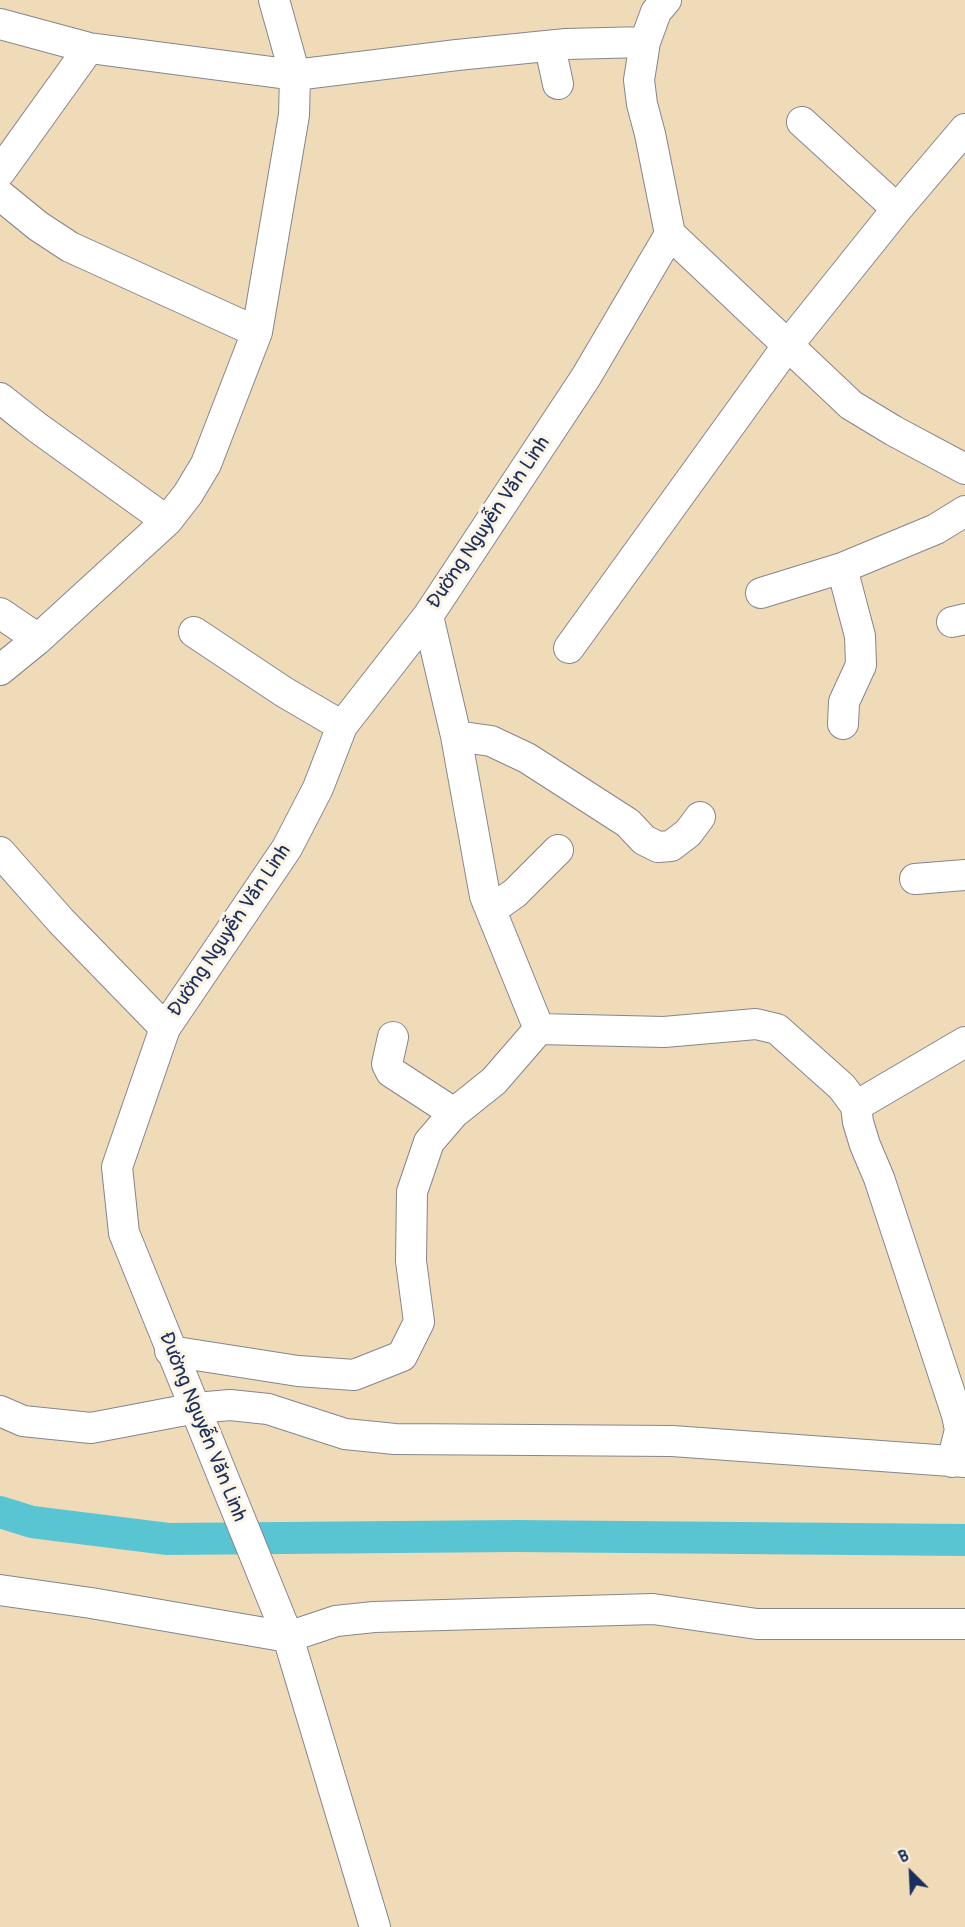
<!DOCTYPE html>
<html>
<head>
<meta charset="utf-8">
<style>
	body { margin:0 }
	#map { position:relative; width:965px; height:1927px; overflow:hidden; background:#f0dbb9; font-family:Pangolin,sans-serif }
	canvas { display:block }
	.north { position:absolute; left:881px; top:1843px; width:60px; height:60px; -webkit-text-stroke:4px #fcf5e5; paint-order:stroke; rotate:336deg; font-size:16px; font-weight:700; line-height:24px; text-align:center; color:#1b2f5e }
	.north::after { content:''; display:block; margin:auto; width:21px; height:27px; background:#1b2f5e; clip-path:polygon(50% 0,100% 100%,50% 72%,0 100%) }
</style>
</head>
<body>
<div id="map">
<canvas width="965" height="1927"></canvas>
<div class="north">B</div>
</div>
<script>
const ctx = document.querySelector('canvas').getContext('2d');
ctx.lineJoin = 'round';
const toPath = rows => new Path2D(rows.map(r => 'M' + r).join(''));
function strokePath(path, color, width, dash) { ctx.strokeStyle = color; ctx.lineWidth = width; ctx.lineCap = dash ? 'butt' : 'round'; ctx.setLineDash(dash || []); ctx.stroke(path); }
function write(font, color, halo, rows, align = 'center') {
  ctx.font = font + ' Pangolin,sans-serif'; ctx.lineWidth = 6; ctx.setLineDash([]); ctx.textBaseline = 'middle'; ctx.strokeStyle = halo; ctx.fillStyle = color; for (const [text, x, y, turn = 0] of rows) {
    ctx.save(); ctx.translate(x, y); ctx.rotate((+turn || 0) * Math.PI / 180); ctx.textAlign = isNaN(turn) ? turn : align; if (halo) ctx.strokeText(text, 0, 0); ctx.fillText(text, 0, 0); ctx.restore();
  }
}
strokePath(toPath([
	[0,1512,32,1522,168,1539,515,1536,965,1540]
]), '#59c5d3', 32);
const minor = toPath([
	[0,24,89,48,295,75,457,55,566,44,645,42],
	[550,47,558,84],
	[802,122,897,209],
	[0,172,89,48],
	[0,195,38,226,70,247,257,332],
	[670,234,851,405,894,431,965,469],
	[0,398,38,428,167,521],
	[842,568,860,636,861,665,844,702,843,724],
	[761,593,842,568,936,529,965,511],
	[0,613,38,639],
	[428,616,456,736,485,896,539,1029],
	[952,622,965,619],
	[194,632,284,692,342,726],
	[569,648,788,345,897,209,965,129],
	[0,670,38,639,167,521,188,494,206,464,257,332,294,115,295,75,274,0],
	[456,736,491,741,527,758,628,823,644,840,658,847,671,846,688,833,700,817],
	[0,852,61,921,165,1028],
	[915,879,965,875],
	[491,910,515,893,558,850],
	[393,1037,387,1064,391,1072,454,1113],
	[856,1106,965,1042],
	[170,1351,298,1371,354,1375,402,1356,419,1322,411,1261,412,1192,429,1142,454,1113,494,1081,539,1029,664,1032,756,1024,777,1029,842,1087,856,1106,858,1122,865,1145,879,1178,957,1415,960,1430,952,1462],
	[0,1411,23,1421,91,1428,196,1408,230,1405,268,1409,345,1434,395,1439,672,1441,965,1462],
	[0,1590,91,1603,288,1637,336,1621,374,1617,653,1609,757,1624,965,1624],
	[375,1927,288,1637,124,1233,117,1167,165,1028,287,848,318,788,342,726,428,616,586,377,670,234,650,134,642,104,639,80,645,42,656,12,666,0]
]);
strokePath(minor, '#86858c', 32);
strokePath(minor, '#fff', 30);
write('20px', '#1b2f5e', '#fcf5e5', [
	["Đường Nguyễn Văn Linh",489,523,-56],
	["Đường Nguyễn Văn Linh",230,931,-56],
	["Đường Nguyễn Văn Linh",202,1427,68]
]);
</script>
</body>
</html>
